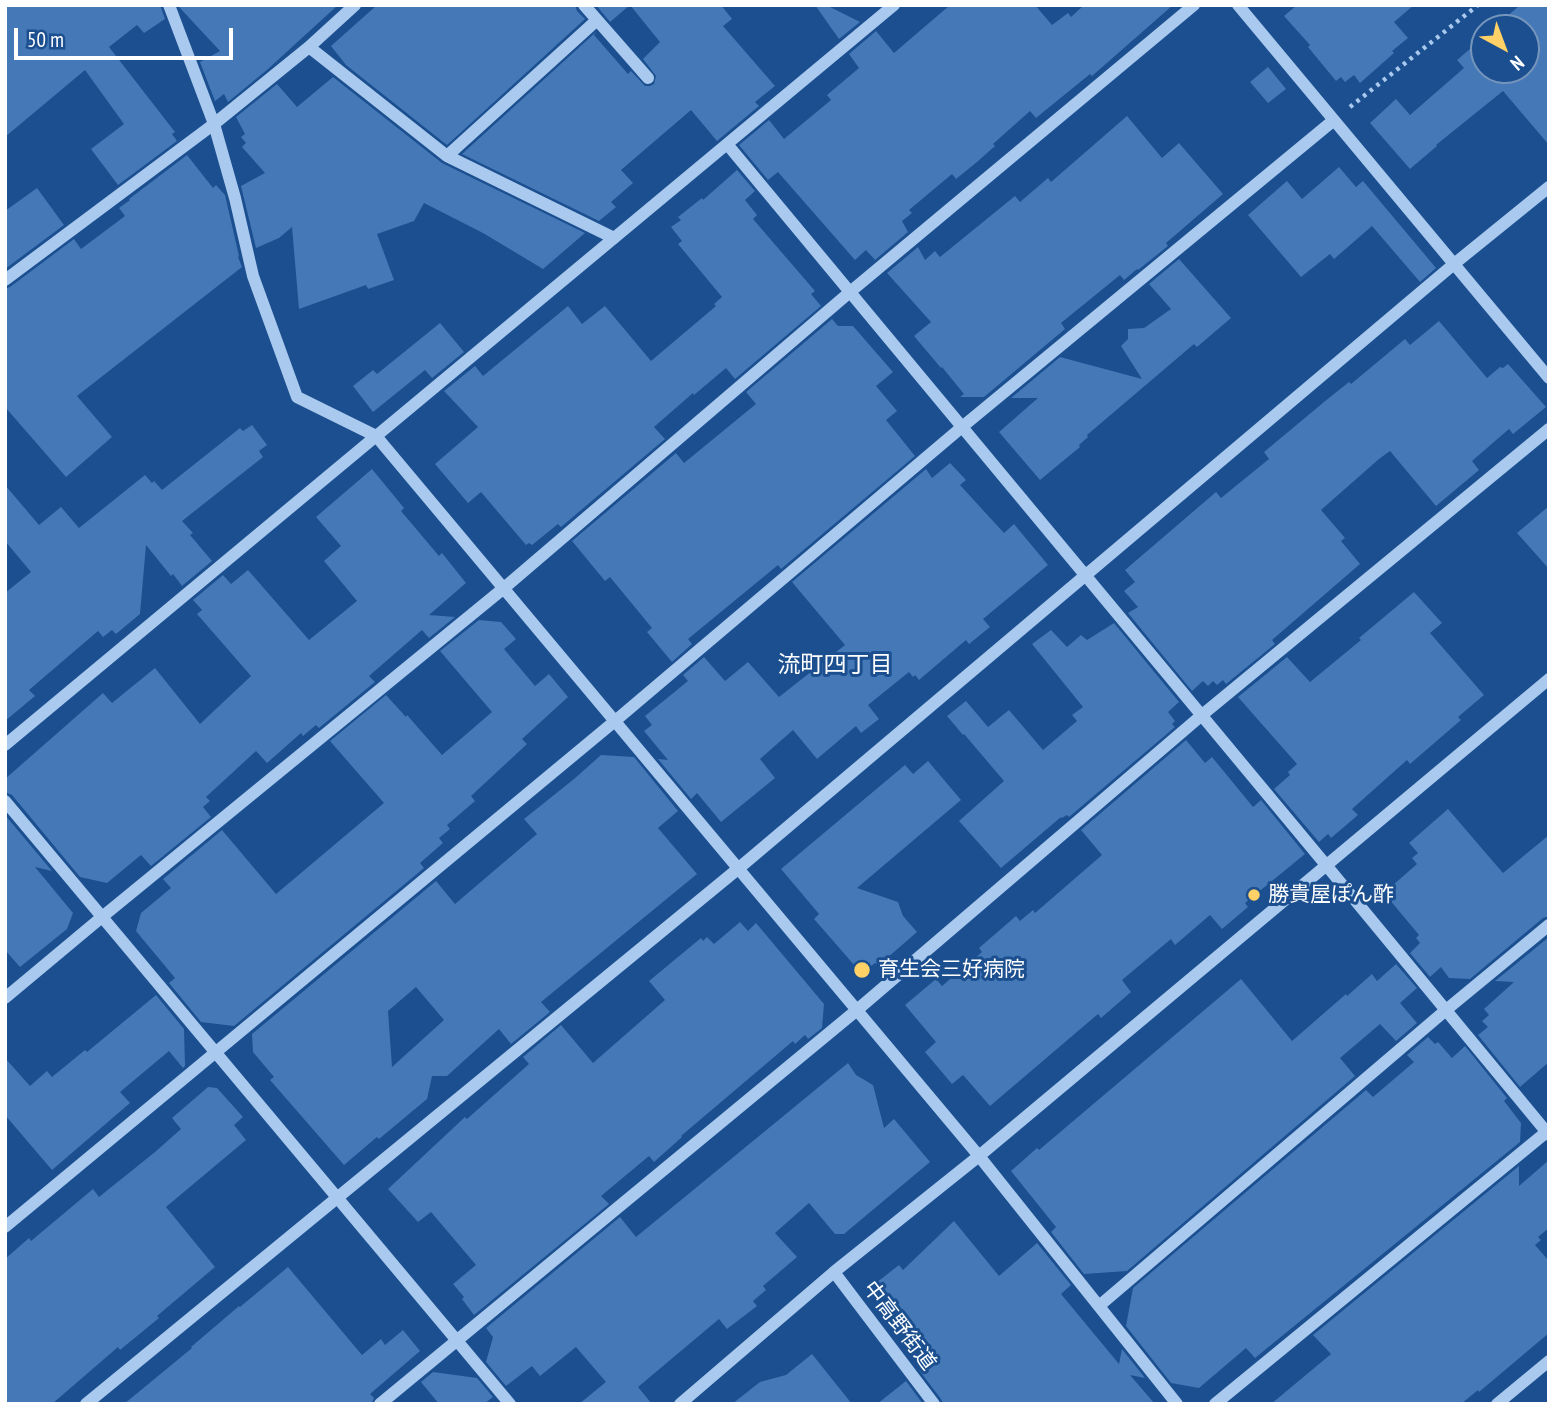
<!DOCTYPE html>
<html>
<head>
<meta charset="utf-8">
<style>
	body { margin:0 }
	#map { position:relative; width:1554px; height:1409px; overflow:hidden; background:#1b4f8f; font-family:"PT Sans Narrow",sans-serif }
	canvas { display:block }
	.frame { position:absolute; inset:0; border:7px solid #fff; pointer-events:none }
	.north { position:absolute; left:1470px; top:14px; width:70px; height:70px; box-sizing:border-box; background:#1b4f8f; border:2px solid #7695bc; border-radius:50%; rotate:139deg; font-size:19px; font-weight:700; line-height:28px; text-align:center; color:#fff }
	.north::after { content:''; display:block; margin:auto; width:24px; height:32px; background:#ffd166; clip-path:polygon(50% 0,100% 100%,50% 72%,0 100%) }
	.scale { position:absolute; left:14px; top:28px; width:219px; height:32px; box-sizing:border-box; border:4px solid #fff; border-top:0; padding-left:9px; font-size:21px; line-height:24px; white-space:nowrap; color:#fff; -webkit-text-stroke:5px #1b4f8f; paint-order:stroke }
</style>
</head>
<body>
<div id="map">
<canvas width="1554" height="1409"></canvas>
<div class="frame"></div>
<div class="north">N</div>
<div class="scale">50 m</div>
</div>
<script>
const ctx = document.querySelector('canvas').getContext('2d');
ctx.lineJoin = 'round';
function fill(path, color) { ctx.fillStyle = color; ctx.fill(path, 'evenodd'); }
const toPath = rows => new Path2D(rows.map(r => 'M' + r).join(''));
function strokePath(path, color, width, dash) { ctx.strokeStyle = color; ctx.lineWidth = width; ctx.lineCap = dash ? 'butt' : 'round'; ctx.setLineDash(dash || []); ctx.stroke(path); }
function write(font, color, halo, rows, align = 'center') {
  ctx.font = font + ' "PT Sans Narrow","Noto Sans JP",sans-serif'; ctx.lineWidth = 6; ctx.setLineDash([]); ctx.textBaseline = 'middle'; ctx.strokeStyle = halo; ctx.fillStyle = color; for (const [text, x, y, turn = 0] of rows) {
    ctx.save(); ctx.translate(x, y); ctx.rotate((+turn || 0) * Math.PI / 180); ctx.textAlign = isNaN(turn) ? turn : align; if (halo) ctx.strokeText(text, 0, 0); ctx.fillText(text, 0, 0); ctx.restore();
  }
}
fill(toPath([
	[5,5,160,5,165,19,144,33,137,25,109,47,175,132,172,134,177,141,118,185,91,149,124,124,85,70,5,137],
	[178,5,338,5,268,69,228,102,224,94,215,101,200,62,220,51,180,8],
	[377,5,575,5,577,11,585,19,447,145,346,65,331,46],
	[596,5,721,5,732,19,723,26,775,86,755,102,759,106,717,141,691,110,621,170,633,183,611,202,616,207,599,221,462,154,596,32,594,35,628,74,631,71,645,86,650,86,654,84,656,76,643,59,660,42,630,5,610,22],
	[815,5,826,5,860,22,839,39],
	[950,5,1035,5,1052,25,1068,13,1071,17,1084,5,1173,5,1092,76,1090,74,1036,118,1030,111,993,144,995,146,977,162,956,179,952,174,909,210,912,213,902,221,908,232,875,260,866,250,855,260,778,172,768,180,739,145,769,120,784,139,831,100,827,95,859,68,849,54,876,31,894,53],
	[1297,5,1414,5,1394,22,1408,38,1392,51,1394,53,1360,83,1354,75,1345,82,1341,77,1336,81,1308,47,1310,45,1284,16],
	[1520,5,1549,5,1549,145,1503,91,1436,145,1437,146,1410,169,1370,123,1396,99,1410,115,1464,68,1457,60,1484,37,1484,70,1526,70,1526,28,1494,28],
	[1268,67,1286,89,1268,103,1250,82],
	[333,77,442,163,585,233,543,269,483,233,424,203,414,221,377,234,394,280,368,289,366,285,299,309,292,227,279,238,256,248,241,186,265,173,242,147,246,143,241,137,245,134,236,117,277,84,297,107],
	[1127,116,1162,158,1179,143,1223,194,1166,243,1168,246,1138,270,1137,269,1124,280,1120,275,1061,323,1065,329,984,397,960,397,964,394,942,367,941,368,914,336,931,322,887,273,918,247,925,260,935,251,940,257,1015,196,1020,202,1048,178,1051,182],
	[187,155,213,188,216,185,225,195,239,256,238,257,242,267,77,396,112,437,66,477,5,407,5,289,10,287,74,239,81,249,125,216,119,208,130,200,129,199],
	[1339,167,1356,187,1363,181,1436,268,1420,282,1372,226,1334,259,1330,254,1301,277,1248,215,1287,181,1302,199],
	[737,170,755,191,745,200,757,215,753,219,815,291,811,294,821,306,735,379,726,368,694,395,693,393,654,427,665,439,561,527,558,524,532,545,529,543,526,545,481,492,468,503,435,464,478,427,444,391,475,366,483,376,568,306,582,324,605,306,651,361,716,306,714,304,722,297,678,244,682,241,671,227,681,220,678,217,702,198,703,200],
	[37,188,64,225,5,269,5,211],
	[1179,259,1231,318,1197,347,1194,344,1087,435,1088,437,1079,445,1080,447,1040,480,999,432,1038,398,1011,398,1060,357,1142,379,1121,346,1128,339,1128,329,1144,328,1171,309,1149,284],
	[832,319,838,326,853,326,893,372,876,386,897,411,886,420,915,456,781,569,778,565,688,639,692,644,672,662,647,632,652,628,610,577,605,581,572,541,676,453,684,463,756,404,746,392],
	[1439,321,1487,378,1500,367,1503,368,1508,364,1546,407,1513,434,1509,429,1472,461,1479,470,1436,506,1390,451,1379,459,1321,510,1345,538,1341,541,1360,564,1272,640,1275,644,1226,684,1223,680,1217,685,1213,681,1208,686,1203,681,1192,691,1128,613,1138,607,1124,591,1135,582,1125,570,1216,492,1221,498,1269,459,1264,452,1324,402,1349,382,1351,384,1405,339,1410,345],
	[440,323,464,352,432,378,425,370,373,412,353,386,373,370,377,374],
	[252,425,267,445,259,451,263,457,182,521,193,533,190,535,212,561,182,586,173,574,171,576,146,545,140,614,116,634,112,630,103,637,98,631,29,690,35,696,5,721,5,593,31,572,5,541,5,485,39,525,61,507,79,528,145,475,152,483,154,481,162,490,240,428,243,431],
	[950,463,966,480,960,485,1004,533,1014,524,1048,565,983,619,990,627,969,644,966,640,919,680,915,675,913,677,909,672,868,705,879,719,861,733,856,726,817,759,793,730,760,759,775,778,721,822,697,793,691,799,658,759,668,760,644,731,652,725,645,716,688,681,683,675,704,657,725,681,748,662,779,697,845,645,792,582,926,469,932,478],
	[372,469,404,508,401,511,439,556,442,553,466,583,429,615,455,617,429,638,422,630,369,676,375,682,319,728,316,725,303,736,301,733,267,763,256,751,206,797,210,801,203,807,211,817,151,866,141,855,107,883,80,877,12,795,5,792,5,779,103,693,112,703,155,668,200,724,251,676,197,614,202,610,193,600,223,575,231,584,248,570,309,640,357,601,324,561,341,546,316,517],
	[1549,506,1549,569,1517,533],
	[1414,592,1442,623,1430,633,1484,695,1458,717,1461,720,1410,764,1407,760,1352,809,1358,815,1331,838,1328,834,1319,842,1274,789,1290,775,1288,772,1297,764,1238,697,1287,657,1310,682,1361,640,1359,638],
	[479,620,501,622,516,639,504,649,535,686,549,674,568,697,522,739,527,744,471,796,475,801,447,825,450,829,439,838,443,843,420,863,424,868,234,1026,201,1022,169,983,175,978,136,931,141,913,171,888,163,879,222,830,276,894,384,803,330,741,386,695,406,717,407,715,442,755,492,712,440,651],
	[1114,623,1179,702,1168,712,1175,721,1172,724,1175,727,1069,817,1067,815,1062,818,1061,817,1001,868,959,821,1004,781,964,734,963,735,947,716,966,701,988,727,1009,710,1043,750,1077,721,1072,715,1083,707,1032,644,1051,630,1067,647,1081,635,1087,640],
	[1186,740,1205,763,1212,757,1253,807,1261,800,1305,854,1245,903,1248,907,1222,929,1210,915,1175,945,1171,939,1122,980,1131,992,1101,1018,1098,1014,990,1106,963,1075,952,1084,925,1052,936,1042,905,1005,936,979,942,986,982,952,979,948,1016,916,1020,921,1033,910,1035,913,1102,855,1081,830],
	[601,755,634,757,678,811,658,828,697,874,541,1002,550,1012,511,1044,499,1029,447,1076,432,1076,427,1099,379,1139,377,1137,344,1165,270,1080,274,1077,253,1052,252,1034,436,881,455,904,537,834,524,819,574,779],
	[416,987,444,1020,392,1067,388,1011],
	[928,761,961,800,857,888,898,902,903,916,917,932,879,965,875,963,862,974,814,919,819,914,781,869,905,765,913,774],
	[1448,809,1503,873,1549,835,1549,916,1543,918,1470,979,1449,978,1441,967,1430,977,1410,953,1420,943,1416,938,1419,935,1384,893,1417,864,1412,858,1418,853,1409,843],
	[5,815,52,871,35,867,73,913,67,929,20,967,5,950],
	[740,922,748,931,756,923,824,1004,822,1028,808,1039,805,1035,795,1044,793,1041,681,1136,682,1137,654,1162,649,1156,601,1196,609,1204,474,1315,462,1299,464,1297,453,1284,476,1265,431,1212,418,1222,388,1189,465,1117,467,1119,529,1064,523,1057,561,1025,593,1063,665,1000,649,981,701,938,703,941,707,937,714,944],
	[1549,937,1549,1062,1520,1087,1478,1035,1488,1027,1482,1021,1489,1015,1484,1009,1514,982,1495,981],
	[1396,964,1417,988,1400,1003,1417,1023,1396,1041,1380,1024,1340,1058,1355,1076,1127,1271,1084,1274,1051,1232,1056,1227,1011,1171,1037,1148,1039,1150,1241,979,1292,1041,1346,994,1347,996,1372,974,1377,981],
	[156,995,184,1029,185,1066,183,1068,169,1051,120,1092,130,1103,52,1170,5,1115,5,1058,30,1086,47,1071,52,1077,85,1050,87,1052],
	[1428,1037,1435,1044,1438,1042,1452,1058,1465,1046,1507,1098,1504,1101,1521,1123,1520,1142,1255,1358,1246,1348,1199,1388,1171,1383,1126,1326,1133,1288,1366,1090,1373,1097,1414,1062,1407,1055],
	[848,1063,856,1075,873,1085,884,1128,894,1119,930,1162,844,1234,835,1234,809,1203,775,1233,797,1257,763,1286,766,1290,753,1301,757,1306,727,1329,719,1319,638,1387,652,1404,579,1404,606,1382,576,1347,540,1376,532,1366,506,1386,486,1362,493,1337,486,1328,620,1217,636,1237],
	[208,1087,217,1088,243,1117,234,1125,246,1140,166,1207,215,1267,157,1316,159,1318,120,1350,118,1347,52,1404,5,1404,5,1259,29,1238,31,1241,93,1189,99,1197,155,1152,181,1129,172,1118],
	[1549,1160,1549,1228,1538,1237,1541,1240,1535,1245,1549,1261,1549,1333,1479,1392,1478,1390,1461,1404,1271,1404,1331,1354,1313,1335,1519,1166,1519,1186],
	[954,1221,999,1276,1037,1243,1071,1285,1061,1294,1119,1364,1122,1349,1145,1378,1130,1375,1155,1404,943,1404,941,1399,919,1370,930,1362,927,1358,933,1352,876,1283,899,1265,903,1270],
	[288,1267,362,1355,381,1339,385,1345,403,1330,420,1351,370,1394,374,1398,371,1404,124,1404,192,1348,191,1347,239,1306,240,1307],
	[812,1354,852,1404,732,1404,760,1382,786,1375],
	[433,1372,477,1378,493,1397,484,1404,439,1404,421,1382],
	[906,1381,923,1404,877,1404]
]), '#4478b7');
strokePath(toPath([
	[1350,107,1478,5]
]), '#a9c9ee', 4.5, [3.5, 5]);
strokePath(toPath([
	[169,5,214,124,235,198,253,276,297,397,376,436,979,1156,1177,1404],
	[584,5,648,78],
	[1238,5,1549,378],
	[309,47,447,156,614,238],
	[727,144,1326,865,1549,1135],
	[447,156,597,20],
	[5,280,214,124,309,47,355,5],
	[5,745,894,5],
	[5,801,510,1404],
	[5,998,102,917,504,588,850,292,1194,5],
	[5,1227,615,721,962,427,1334,120],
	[834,1272,934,1404],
	[1099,1306,1446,1010,1549,925],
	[86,1404,739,868,1454,264,1549,187],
	[380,1404,857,1010,1202,715,1549,429],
	[680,1404,834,1272,979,1156,1549,679],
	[1215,1404,1549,1130],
	[1497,1404,1549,1361]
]), '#a9c9ee', 12);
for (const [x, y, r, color] of [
	[1254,895,7,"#ffd166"],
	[862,970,9,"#ffd166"]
]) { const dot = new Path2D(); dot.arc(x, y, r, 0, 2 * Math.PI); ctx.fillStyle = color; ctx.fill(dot); strokePath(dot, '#1b4f8f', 2.5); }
write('21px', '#fff', '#1b4f8f', [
	["勝貴屋ぽん酢",1268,895],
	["育生会三好病院",878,970]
], 'left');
write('21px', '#fff', '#1b4f8f', [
	["中高野街道",899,1326,53]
]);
write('23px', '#fff', '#1b4f8f', [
	["流町四丁目",835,665]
]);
</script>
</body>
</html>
